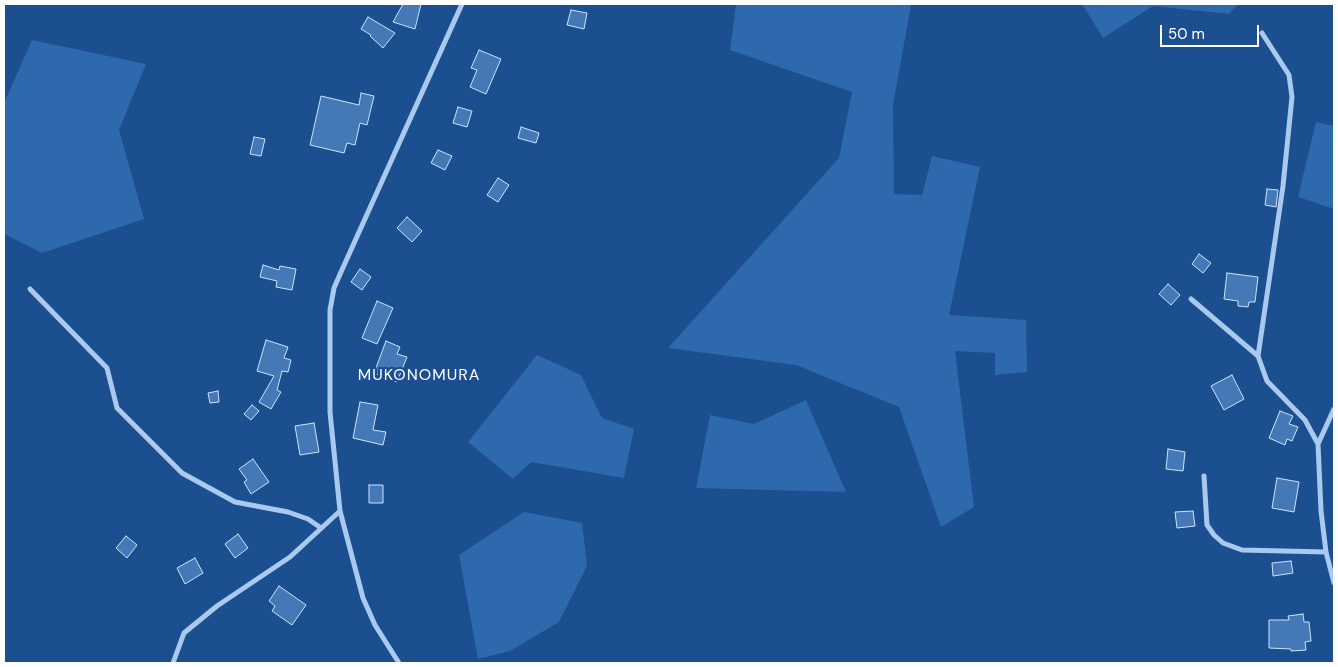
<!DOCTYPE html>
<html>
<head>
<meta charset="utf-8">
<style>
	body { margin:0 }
	#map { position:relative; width:1338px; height:667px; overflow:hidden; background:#1b4f8f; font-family:"DM Sans",sans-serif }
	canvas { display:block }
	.frame { position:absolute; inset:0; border:5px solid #fff; pointer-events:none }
	.scale { position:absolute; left:1160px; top:25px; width:99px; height:22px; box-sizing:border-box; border:2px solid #fff; border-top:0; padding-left:6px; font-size:15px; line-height:18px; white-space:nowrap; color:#fff; -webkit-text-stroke:4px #1b4f8f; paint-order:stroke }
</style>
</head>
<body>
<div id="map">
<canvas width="1338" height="667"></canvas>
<div class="frame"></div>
<div class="scale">50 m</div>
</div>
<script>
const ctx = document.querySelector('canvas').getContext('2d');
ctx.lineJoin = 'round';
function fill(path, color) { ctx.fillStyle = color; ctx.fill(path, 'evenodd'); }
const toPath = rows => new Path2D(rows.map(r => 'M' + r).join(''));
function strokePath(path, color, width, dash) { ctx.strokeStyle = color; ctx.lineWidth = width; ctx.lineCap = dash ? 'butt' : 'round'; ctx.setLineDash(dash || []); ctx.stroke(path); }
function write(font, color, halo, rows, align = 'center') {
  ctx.font = font + ' "DM Sans",sans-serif'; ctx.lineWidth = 4.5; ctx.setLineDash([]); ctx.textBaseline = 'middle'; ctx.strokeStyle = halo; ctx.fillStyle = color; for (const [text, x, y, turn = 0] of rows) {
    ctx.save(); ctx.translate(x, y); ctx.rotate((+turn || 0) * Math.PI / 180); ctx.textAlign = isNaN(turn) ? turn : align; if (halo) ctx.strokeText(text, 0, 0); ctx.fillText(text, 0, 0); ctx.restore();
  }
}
fill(toPath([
	[736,4,911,5,893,105,894,194,922,195,932,156,980,167,949,315,1026,320,1027,372,995,375,995,353,955,351,974,507,941,527,899,407,796,365,668,348,839,158,852,92,730,50],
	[1082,4,1238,4,1229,14,1153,6,1103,38],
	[32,40,146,64,119,130,144,219,42,253,4,234,4,103],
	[1316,122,1334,126,1334,209,1298,197],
	[537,355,581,375,602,418,634,429,624,478,531,462,513,479,468,442],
	[806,400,846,492,696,488,710,415,754,424],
	[524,512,582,523,587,566,559,622,510,651,478,659,459,555]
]), '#2e69ad');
const building = toPath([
	[403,4,421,4,415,29,393,22,403,4],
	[571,10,587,13,584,29,567,25,571,10],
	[368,17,395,33,383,48,370,36,371,35,361,29,368,17],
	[479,50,501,59,486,94,470,87,477,70,471,68,479,50],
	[361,93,374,96,367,125,360,123,355,145,347,143,344,153,310,145,321,96,359,105,361,93],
	[458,107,472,111,467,127,453,123,458,107],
	[521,127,539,133,536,143,518,138,521,127],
	[254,137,265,139,261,156,250,154,254,137],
	[438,150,452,156,445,170,431,163,438,150],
	[498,178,509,185,498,202,487,195,498,178],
	[1267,189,1278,190,1276,207,1265,205,1267,189],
	[407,217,422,231,412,242,397,228,407,217],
	[1199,254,1211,263,1203,273,1192,264,1199,254],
	[263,265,279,270,280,266,296,269,292,290,276,287,277,281,260,277,263,265],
	[360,269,371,277,362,290,351,282,360,269],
	[1227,273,1258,277,1255,302,1249,302,1248,307,1238,306,1238,301,1224,299,1227,273],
	[1168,284,1180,295,1171,305,1159,294,1168,284],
	[377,301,393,308,377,344,362,338,377,301],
	[266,340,288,347,284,358,291,360,288,372,282,371,277,390,281,392,271,409,259,402,274,376,257,371,266,340],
	[386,341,400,347,397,354,407,357,397,382,374,373,386,341],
	[1232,375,1244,399,1224,410,1211,386,1232,375],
	[218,391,219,402,210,403,208,393,218,391],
	[360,402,378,405,373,430,386,432,383,445,353,438,360,402],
	[252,405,259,411,251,420,244,414,252,405],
	[1280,411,1293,416,1289,424,1298,427,1292,441,1287,439,1285,445,1269,438,1280,411],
	[314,423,319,452,300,455,295,426,314,423],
	[1168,449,1185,452,1183,471,1166,469,1168,449],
	[253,459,269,482,251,494,244,482,247,480,239,469,253,459],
	[1277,478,1299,482,1294,512,1272,508,1277,478],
	[369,485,383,485,383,503,369,503,369,485],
	[1193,511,1195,526,1177,528,1175,512,1193,511],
	[238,534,248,548,235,558,225,544,238,534],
	[126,536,137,545,127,558,116,548,126,536],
	[195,558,203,573,185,584,177,568,195,558],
	[1291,561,1293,573,1273,576,1272,563,1291,561],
	[279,586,306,605,292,625,272,611,275,606,269,601,279,586],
	[1303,614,1304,622,1309,622,1311,641,1305,642,1306,650,1291,651,1291,649,1269,648,1269,620,1289,620,1288,616,1303,614]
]);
fill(building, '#4478b7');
strokePath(building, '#cfe3fa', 1);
strokePath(toPath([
	[1262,33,1289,75,1292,97,1283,186,1258,356,1267,381,1305,420,1318,444,1321,511,1326,552,1334,583],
	[30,289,107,368,117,408,182,473,235,502,288,512,308,519,321,528],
	[1191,299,1258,356],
	[1318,444,1334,409],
	[1204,476,1207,525,1214,535,1223,543,1242,550,1326,552],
	[173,663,184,633,217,606,290,557,340,511],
	[399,663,375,625,363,598,340,511,330,412,330,310,334,288,341,272,462,4]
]), '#a9c9ee', 5);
ctx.letterSpacing = '1px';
write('16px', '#fff', '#1b4f8f', [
	["MUKONOMURA",419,376]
]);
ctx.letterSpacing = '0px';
</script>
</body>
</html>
